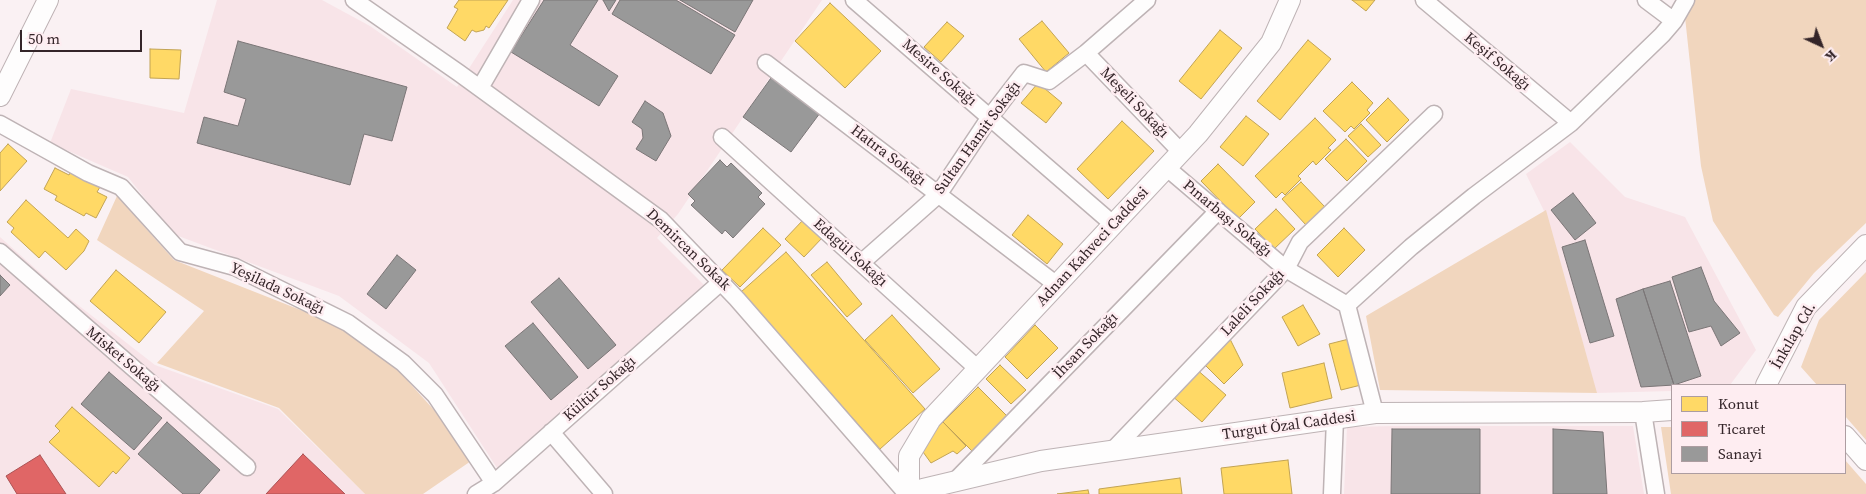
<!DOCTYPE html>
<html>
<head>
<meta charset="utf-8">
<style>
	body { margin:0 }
	#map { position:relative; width:1866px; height:494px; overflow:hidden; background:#faf1f3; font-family:"Source Serif 4",serif }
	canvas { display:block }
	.legend { position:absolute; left:1671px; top:384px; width:175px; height:90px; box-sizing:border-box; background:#feedf1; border:1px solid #ad9da1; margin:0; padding:6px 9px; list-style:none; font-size:15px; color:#342529 }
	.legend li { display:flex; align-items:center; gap:10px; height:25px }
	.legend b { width:25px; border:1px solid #ad9da1 }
	.north { position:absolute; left:1796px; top:20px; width:50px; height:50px; -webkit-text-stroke:4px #feedf1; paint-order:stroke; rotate:137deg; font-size:14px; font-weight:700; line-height:20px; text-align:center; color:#342529 }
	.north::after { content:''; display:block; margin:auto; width:18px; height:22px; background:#342529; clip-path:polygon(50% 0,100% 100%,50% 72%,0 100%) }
	.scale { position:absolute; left:20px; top:30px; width:122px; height:22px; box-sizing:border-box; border:2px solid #342529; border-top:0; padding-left:6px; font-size:15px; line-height:18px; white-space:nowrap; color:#342529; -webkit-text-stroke:4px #feedf1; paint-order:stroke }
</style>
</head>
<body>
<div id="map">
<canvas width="1866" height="494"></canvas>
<ul class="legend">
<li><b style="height:14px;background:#ffd966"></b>Konut</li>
<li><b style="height:14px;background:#e06666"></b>Ticaret</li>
<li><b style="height:14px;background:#999"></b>Sanayi</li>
</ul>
<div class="north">K</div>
<div class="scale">50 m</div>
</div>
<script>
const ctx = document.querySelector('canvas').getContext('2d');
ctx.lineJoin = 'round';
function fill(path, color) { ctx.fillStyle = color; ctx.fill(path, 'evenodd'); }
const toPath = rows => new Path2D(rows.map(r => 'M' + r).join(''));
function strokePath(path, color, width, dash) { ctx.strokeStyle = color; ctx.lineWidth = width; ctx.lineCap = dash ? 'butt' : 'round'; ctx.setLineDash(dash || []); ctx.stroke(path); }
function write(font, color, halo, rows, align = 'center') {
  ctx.font = font + ' "Source Serif 4",serif'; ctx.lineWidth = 5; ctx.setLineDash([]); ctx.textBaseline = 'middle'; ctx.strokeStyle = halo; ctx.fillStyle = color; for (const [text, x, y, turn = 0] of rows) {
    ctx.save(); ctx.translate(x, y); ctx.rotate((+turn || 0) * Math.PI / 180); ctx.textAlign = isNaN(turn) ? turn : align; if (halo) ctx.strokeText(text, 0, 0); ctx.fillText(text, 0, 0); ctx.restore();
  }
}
fill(toPath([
	[217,0,322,0,370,26,457,87,513,0,822,0,678,214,657,238,704,285,499,471,429,363,339,296,173,234,128,177,50,143,71,89,184,113],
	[1570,142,1625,197,1685,217,1756,350,1730,385,1672,385,1672,391,1596,393,1544,211,1526,174],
	[0,237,64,294,155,365,278,409,365,494,0,494],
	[1396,426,1633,426,1644,494,1344,494,1347,427]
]), '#f8e4e8');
fill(toPath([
	[1691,0,1866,0,1866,223,1814,273,1778,317,1774,315,1713,221,1701,166,1685,17],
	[117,196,174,260,331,322,397,369,434,410,471,461,423,494,365,494,279,408,157,363,204,311,97,240],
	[1546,210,1597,393,1380,390,1366,316],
	[1866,272,1866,440,1845,416,1845,385,1817,385,1801,367,1819,320],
	[1661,427,1672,427,1672,473,1845,473,1845,460,1866,484,1866,494,1671,494]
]), '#f1d6be');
const homes = toPath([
	[459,0,508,0,489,28,486,26,484,30,476,32,472,30,465,41,447,28,458,9,454,7,459,0],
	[1352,0,1375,0,1366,11,1352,0],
	[830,3,881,51,845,88,795,41,830,3],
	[1042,21,1069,53,1046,72,1019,39,1042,21],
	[947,22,964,36,941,62,924,47,947,22],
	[1220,30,1242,48,1201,99,1179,81,1220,30],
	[1308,40,1331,59,1280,120,1257,101,1308,40],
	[150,49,181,50,179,79,150,78,150,49],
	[1352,82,1373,103,1367,110,1370,113,1354,129,1351,126,1345,132,1323,111,1352,82],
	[1038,83,1062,103,1046,123,1021,103,1038,83],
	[1388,98,1409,120,1387,142,1366,120,1388,98],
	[1246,116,1269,134,1243,166,1220,147,1246,116],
	[1315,118,1336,140,1328,148,1331,150,1316,165,1313,161,1298,176,1301,179,1285,195,1282,192,1276,198,1255,176,1315,118],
	[1122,121,1154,151,1108,199,1077,169,1122,121],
	[1361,124,1381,145,1368,157,1348,136,1361,124],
	[1346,139,1367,161,1347,181,1325,159,1346,139],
	[8,144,27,161,0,191,0,153,8,144],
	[1218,164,1255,202,1238,219,1201,181,1218,164],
	[55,168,69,175,71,171,100,187,97,192,107,197,96,218,86,213,84,216,55,200,57,196,44,189,55,168],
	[1301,182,1325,207,1306,225,1282,199,1301,182],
	[26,200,68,238,76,229,89,241,84,251,66,270,45,251,39,258,11,232,14,228,7,222,26,200],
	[1276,209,1295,229,1274,249,1255,229,1276,209],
	[1028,215,1063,244,1047,264,1012,235,1028,215],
	[804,219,823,237,804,257,785,239,804,219],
	[763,228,781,245,740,287,722,270,763,228],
	[1344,228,1365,250,1338,277,1317,255,1344,228],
	[786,252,925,409,880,449,741,292,786,252],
	[827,262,862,304,847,317,811,275,827,262],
	[116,270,166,312,139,343,90,301,116,270],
	[1303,305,1320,334,1298,346,1282,317,1303,305],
	[892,315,940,369,913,393,865,340,892,315],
	[1035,325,1058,348,1027,379,1005,357,1035,325],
	[1229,337,1243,365,1224,384,1203,363,1229,337],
	[1349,339,1361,385,1341,390,1329,344,1349,339],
	[1324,363,1332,398,1290,408,1282,373,1324,363],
	[1000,365,1026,390,1011,404,986,379,1000,365],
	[1195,368,1226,395,1202,422,1171,395,1195,368],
	[978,387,1007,416,972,451,943,422,978,387],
	[72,407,130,458,116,474,113,471,99,487,49,442,60,431,55,426,72,407],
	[943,422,966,446,957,454,953,451,931,463,918,445,943,422],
	[1288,460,1292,494,1224,494,1221,468,1288,460],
	[1180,478,1182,494,1099,494,1099,489,1180,478],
	[1088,490,1089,494,1057,494,1088,490]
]);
fill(homes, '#ffd966');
strokePath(homes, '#c2a354', 1);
const shops = toPath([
	[303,454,345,494,266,494,303,454],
	[40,455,66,494,17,494,6,476,40,455]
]);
fill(shops, '#e06666');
strokePath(shops, '#ac5254', 1);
const industry = toPath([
	[544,0,598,0,570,45,618,76,599,106,511,52,544,0],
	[603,0,616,0,609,11,603,0],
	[620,0,676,0,735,35,711,74,612,14,620,0],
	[680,0,753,0,735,32,680,0],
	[238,41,407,87,392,141,364,134,350,185,197,143,204,117,238,126,246,99,224,92,238,41],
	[771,78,820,113,791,152,743,117,771,78],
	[645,101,663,113,671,136,656,161,636,149,643,138,642,129,632,122,645,101],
	[720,160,727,167,731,163,762,193,758,197,765,204,733,238,725,230,722,234,691,205,695,201,688,194,720,160],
	[1573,193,1596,223,1575,240,1551,210,1573,193],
	[1585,240,1614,336,1590,343,1562,247,1585,240],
	[397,255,416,270,386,309,367,294,397,255],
	[1701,267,1714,301,1740,333,1721,346,1711,326,1689,332,1672,277,1701,267],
	[0,275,10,285,0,296,0,275],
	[559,278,616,345,588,369,531,302,559,278],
	[1670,281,1701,376,1674,385,1643,289,1670,281],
	[1643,289,1674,385,1641,387,1616,299,1643,289],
	[533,323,578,377,551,400,505,346,533,323],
	[109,372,162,418,134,450,81,404,109,372],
	[167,422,220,470,199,494,183,494,138,454,167,422],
	[1392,429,1480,429,1480,494,1391,494,1392,429],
	[1553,429,1603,432,1607,494,1553,494,1553,429]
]);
fill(industry, '#999');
strokePath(industry, '#7b7677', 1);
const minor = toPath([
	[354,0,459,73,661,220,737,299,907,494],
	[854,0,1114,225],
	[1424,0,1571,123],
	[1646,0,1674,21],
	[1086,53,1181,152],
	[766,63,1057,285],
	[480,88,531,0],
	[0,124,88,173,121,187,180,252,235,267,348,323,403,363,435,395,494,483],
	[722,137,978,369],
	[1167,168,1286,269,1347,305,1375,413],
	[0,252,247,467],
	[861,263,938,195,990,117,1024,73,1049,81,1086,53,1147,0],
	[1347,305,1411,247,1474,196,1571,123,1662,35,1674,21,1686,0],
	[1643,412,1656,494],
	[551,432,604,494],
	[1112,451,1286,269,1300,242,1434,114],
	[955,481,1218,211],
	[476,494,494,483,721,282],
	[1332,494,1335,419]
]);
const tertiary = toPath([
	[0,96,48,0],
	[1766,385,1806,307,1866,245],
	[1845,436,1866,460],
	[909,494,909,456,931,419,1198,134,1271,43,1290,0],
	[912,494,923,489,1041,461,1375,413,1643,412,1672,410]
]);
strokePath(minor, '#beb3b5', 19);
strokePath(tertiary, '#beb3b5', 22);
strokePath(minor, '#fefdfd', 16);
strokePath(tertiary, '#fefdfd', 20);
write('15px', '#342529', '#feedf1', [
	["Keşif Sokağı",1497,62,40],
	["Mesire Sokağı",939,73,41],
	["Meşeli Sokağı",1134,103,46],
	["Sultan Hamit Sokağı",978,138,-54],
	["Hatıra Sokağı",888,156,37],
	["Pınarbaşı Sokağı",1227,219,40],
	["Adnan Kahveci Caddesi",1093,247,-47],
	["Demircan Sokak",688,250,44],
	["Edagül Sokağı",850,253,42],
	["Yeşilada Sokağı",277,289,25],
	["Laleli Sokağı",1253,303,-47],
	["İnkılap Cd.",1794,336,-60],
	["İhsan Sokağı",1086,346,-46],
	["Misket Sokağı",123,360,40],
	["Kültür Sokağı",600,389,-41],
	["Turgut Özal Caddesi",1289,426,-8]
]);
</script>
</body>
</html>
